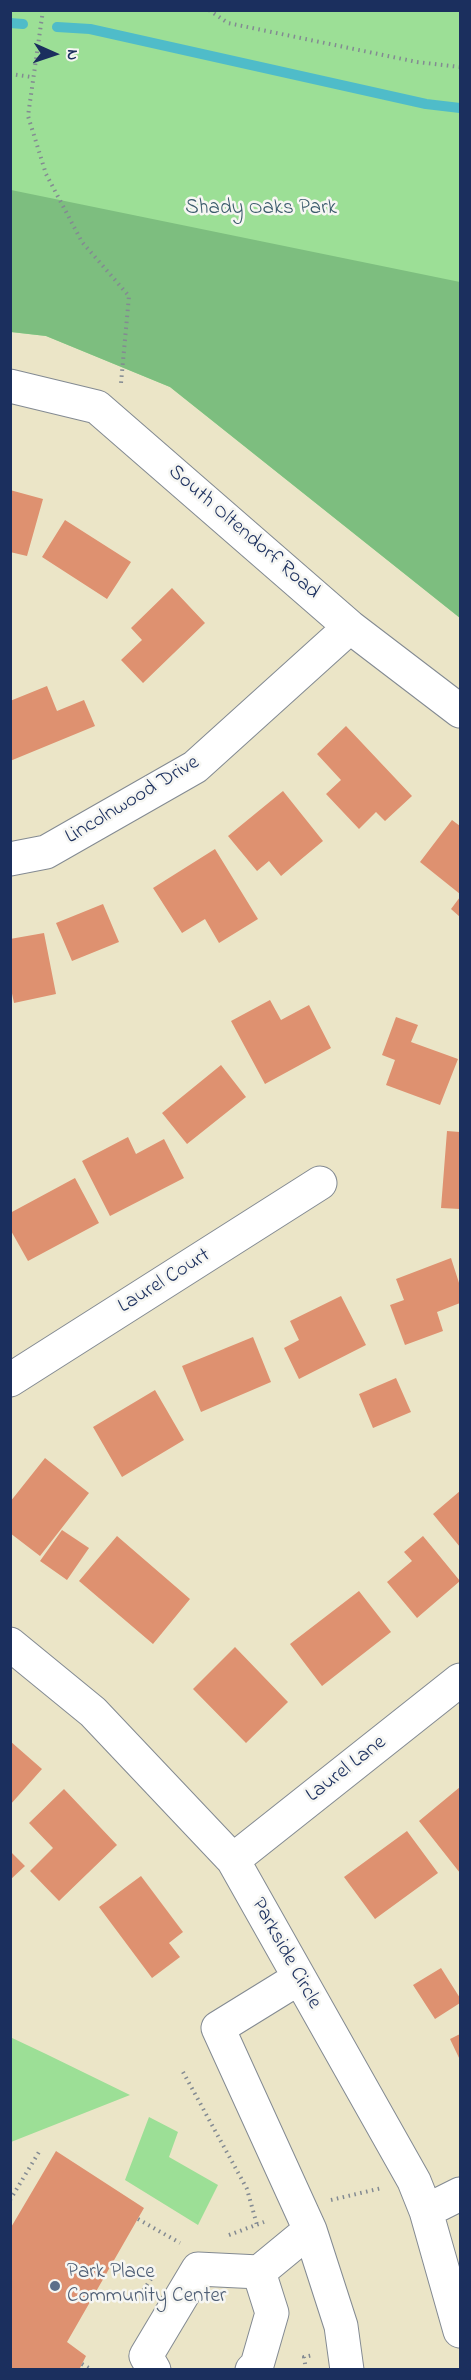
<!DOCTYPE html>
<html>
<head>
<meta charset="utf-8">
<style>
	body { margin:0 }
	#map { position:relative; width:471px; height:2380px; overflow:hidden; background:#ebe5c7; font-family:"Indie Flower",sans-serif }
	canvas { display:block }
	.frame { position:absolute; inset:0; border:12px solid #1b2f5e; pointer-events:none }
	.north { position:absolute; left:24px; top:24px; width:60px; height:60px; -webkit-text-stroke:4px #f6f6f2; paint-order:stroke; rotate:93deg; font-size:16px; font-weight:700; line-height:24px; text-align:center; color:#1b2f5e }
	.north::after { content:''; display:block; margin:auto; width:21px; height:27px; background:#1b2f5e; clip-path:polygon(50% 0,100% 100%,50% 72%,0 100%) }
</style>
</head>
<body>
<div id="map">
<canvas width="471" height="2380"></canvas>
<div class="frame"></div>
<div class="north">N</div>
</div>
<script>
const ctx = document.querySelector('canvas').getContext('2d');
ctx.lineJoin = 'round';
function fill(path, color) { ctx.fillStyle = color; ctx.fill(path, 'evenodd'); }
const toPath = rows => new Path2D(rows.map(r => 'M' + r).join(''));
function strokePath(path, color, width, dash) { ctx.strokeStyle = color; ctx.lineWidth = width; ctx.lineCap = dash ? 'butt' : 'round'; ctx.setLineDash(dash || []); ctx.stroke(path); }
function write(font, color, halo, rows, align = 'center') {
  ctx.font = font + ' "Indie Flower",sans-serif'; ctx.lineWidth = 5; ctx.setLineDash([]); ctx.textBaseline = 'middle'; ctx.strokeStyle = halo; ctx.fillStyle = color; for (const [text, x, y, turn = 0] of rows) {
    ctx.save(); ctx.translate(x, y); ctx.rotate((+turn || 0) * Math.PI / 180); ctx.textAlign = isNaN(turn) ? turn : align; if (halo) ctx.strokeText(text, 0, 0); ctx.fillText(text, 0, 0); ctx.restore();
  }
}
fill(toPath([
	[11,11,460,11,460,618,170,387,46,336,11,332],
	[10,2037,46,2054,130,2095,11,2142],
	[149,2117,178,2132,169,2157,218,2185,198,2225,125,2180]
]), '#9cdf96');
fill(toPath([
	[11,190,460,282,460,618,170,387,46,336,11,332]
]), '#7dbe7f');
strokePath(toPath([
	[10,23,23,24],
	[57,27,90,29,426,104,460,108]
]), '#4fbcc9', 10);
fill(toPath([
	[10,490,43,499,27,556,10,552],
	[65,520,131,562,107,599,42,557],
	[172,588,205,623,143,683,121,660,142,640,131,628],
	[47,686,57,711,84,700,95,726,10,761,10,701],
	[346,726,412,796,385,821,376,812,359,829,326,794,341,780,317,754],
	[283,791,323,841,281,876,269,861,257,871,228,836],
	[452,820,460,826,460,894,420,862],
	[215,849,258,919,219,943,205,919,182,933,153,888],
	[460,897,460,917,451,909],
	[103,904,119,942,72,961,56,923],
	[44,933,56,994,14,1003,10,984,10,939],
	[270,1000,281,1020,309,1005,331,1048,265,1084,231,1021],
	[396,1017,418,1025,411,1042,458,1059,440,1105,386,1085,395,1060,382,1055],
	[221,1065,246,1097,187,1144,162,1113],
	[447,1131,460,1132,460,1209,441,1208],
	[128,1137,136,1154,164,1139,184,1178,110,1216,82,1161],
	[75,1178,99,1223,28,1261,10,1229,10,1213],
	[451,1258,460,1286,460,1303,437,1312,443,1331,405,1345,390,1305,404,1300,396,1279],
	[341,1296,366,1345,299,1379,284,1348,299,1340,290,1321],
	[253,1337,271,1382,201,1412,182,1366],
	[396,1378,411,1412,373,1428,359,1394],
	[155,1390,184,1440,122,1477,93,1427],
	[45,1458,89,1493,40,1556,10,1533,10,1502],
	[460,1491,460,1547,433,1514],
	[62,1530,89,1548,67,1580,40,1561],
	[117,1536,190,1599,153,1644,79,1581],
	[423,1536,460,1581,417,1618,387,1582,412,1561,404,1552],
	[359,1591,391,1632,322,1686,290,1644],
	[235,1647,288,1702,246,1743,193,1689],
	[10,1741,42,1769,10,1805],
	[460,1787,460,1873,419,1821],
	[64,1789,117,1845,59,1901,30,1871,53,1848,29,1823],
	[407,1831,438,1873,375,1919,344,1877],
	[10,1851,25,1866,10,1880],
	[141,1876,183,1932,169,1943,180,1957,152,1978,99,1907],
	[441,1968,460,1998,460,2003,435,2019,413,1985],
	[460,2034,460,2060,450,2039],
	[56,2151,144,2208,67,2342,86,2356,79,2370,10,2370,10,2229]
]), '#de9170');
const minor = toPath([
	[10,386,97,407,350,627,460,711],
	[10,859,46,852,195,767,350,627],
	[10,1380,320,1183],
	[10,1644,93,1712,233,1860,414,2181,426,2211,460,2331],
	[233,1860,460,1680],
	[426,2211,460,2194],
	[310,2230,341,2326,347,2370],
	[154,2370,146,2356,198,2269,259,2272,310,2230,218,2028,299,1978],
	[252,2370,257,2365,272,2313,259,2272]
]);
strokePath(minor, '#838a92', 35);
strokePath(toPath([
	[43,10,28,116,46,174,82,242,129,296,121,383],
	[209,10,228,23,417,62,460,67],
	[10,74,32,77],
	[183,2072,247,2189,257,2225],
	[10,2200,39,2152],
	[331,2200,382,2188],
	[138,2219,180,2243],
	[229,2235,264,2222],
	[140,2295,151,2279],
	[82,2364,92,2370],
	[306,2370,304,2357,313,2355]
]), '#838a92', 4, [1.5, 4.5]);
strokePath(minor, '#fff', 33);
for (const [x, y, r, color] of [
	[55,2286,6,"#5c6f8a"]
]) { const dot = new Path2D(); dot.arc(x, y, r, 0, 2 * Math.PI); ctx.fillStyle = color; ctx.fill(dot); strokePath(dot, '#f6f6f2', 2); }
write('21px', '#3b5b6c', '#f6f6f2', [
	["Shady Oaks Park",261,210]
]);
write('21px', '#1b2f5e', '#f6f6f2', [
	["South Oltendorf Road",243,533,41],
	["Lincolnwood Drive",133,801,-31],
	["Laurel Court",165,1282,-32],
	["Laurel Lane",347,1770,-38],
	["Parkside Circle",285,1954,61]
]);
write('21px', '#4e5e75', '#f6f6f2', [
	["Park Place",67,2274],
	["Community Center",67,2298]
], 'left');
</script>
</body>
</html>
